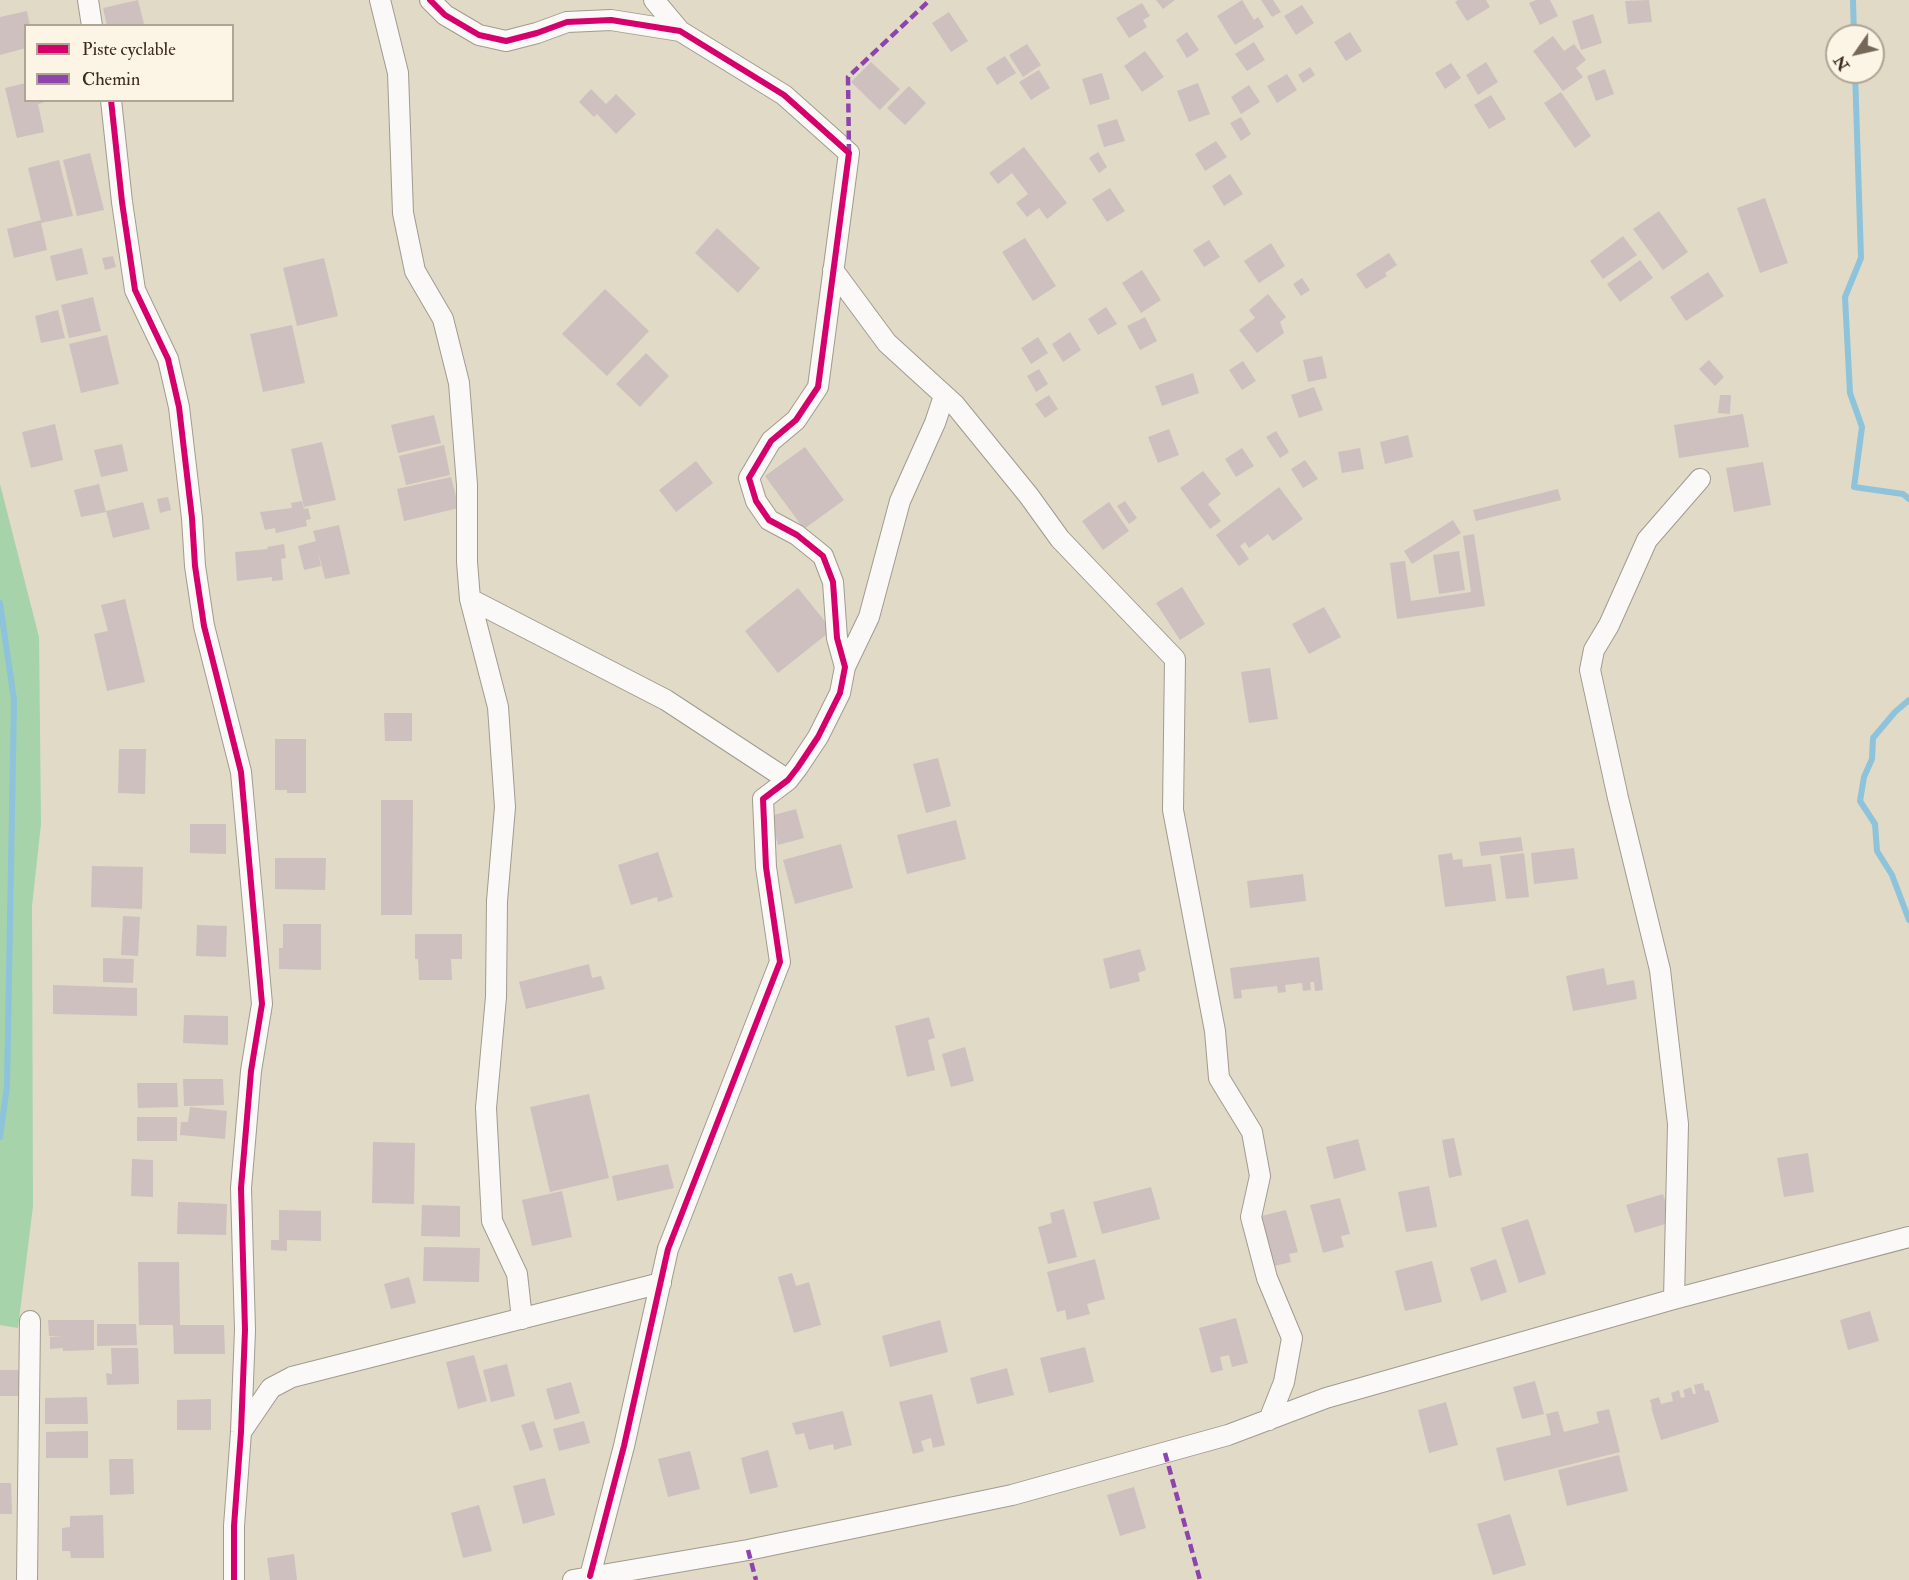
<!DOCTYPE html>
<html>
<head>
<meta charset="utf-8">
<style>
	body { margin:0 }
	#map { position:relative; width:1909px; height:1580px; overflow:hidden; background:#e1dac7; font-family:"IM FELL Double Pica",serif }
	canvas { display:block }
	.legend { position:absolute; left:24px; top:24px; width:210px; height:78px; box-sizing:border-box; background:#fcf5e5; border:2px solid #afa495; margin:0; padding:8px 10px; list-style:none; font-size:18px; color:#3b2a1e }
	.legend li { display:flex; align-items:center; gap:12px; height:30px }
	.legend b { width:30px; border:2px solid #afa495 }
	.north { position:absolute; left:1825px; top:24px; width:60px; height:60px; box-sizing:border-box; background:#fcf5e5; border:2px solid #afa495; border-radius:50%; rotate:236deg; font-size:16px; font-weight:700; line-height:24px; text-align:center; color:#3b2a1e }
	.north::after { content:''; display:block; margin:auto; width:21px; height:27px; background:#756859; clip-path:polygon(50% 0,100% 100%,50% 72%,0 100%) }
</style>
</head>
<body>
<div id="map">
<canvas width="1909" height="1580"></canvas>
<ul class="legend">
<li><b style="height:8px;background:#d6006c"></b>Piste cyclable</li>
<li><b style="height:8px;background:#8e44ad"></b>Chemin</li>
</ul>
<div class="north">N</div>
</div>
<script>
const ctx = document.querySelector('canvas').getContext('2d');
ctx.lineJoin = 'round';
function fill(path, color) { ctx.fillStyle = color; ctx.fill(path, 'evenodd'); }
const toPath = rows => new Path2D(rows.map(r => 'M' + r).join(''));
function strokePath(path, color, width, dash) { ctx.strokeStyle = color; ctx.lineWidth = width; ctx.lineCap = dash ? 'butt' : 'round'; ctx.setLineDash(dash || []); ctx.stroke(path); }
fill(toPath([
	[0,484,39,637,41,824,32,906,33,1206,18,1328,0,1325]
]), '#a6d3aa');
strokePath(toPath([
	[1853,0,1854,36],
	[1855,72,1861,258,1845,297,1850,393,1862,427,1854,487,1903,494,1909,499],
	[0,603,14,700,7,1086,0,1137],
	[1909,700,1895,712,1873,738,1872,759,1864,777,1860,801,1875,824,1877,851,1892,875,1909,920]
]), '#8dc3db', 6);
fill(toPath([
	[138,0,144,24,107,26,103,8],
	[1156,0,1175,0,1163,9],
	[1242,0,1254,20,1258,17,1264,27,1235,45,1217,16],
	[1261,0,1273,0,1281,12,1272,17],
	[1458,0,1486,0,1490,7,1467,21,1455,2],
	[1536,0,1550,0,1558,16,1540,25,1529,3],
	[1649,0,1652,22,1628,24,1625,1],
	[1142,3,1150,16,1143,20,1147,27,1129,38,1116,18],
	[1302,5,1314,23,1296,35,1284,16],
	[27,11,30,26,26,26,26,48,0,55,0,17],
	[949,12,968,41,951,52,932,23],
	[1593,14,1602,43,1581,50,1572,21],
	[1187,32,1199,50,1187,58,1176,40],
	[1350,32,1362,51,1346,61,1334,42],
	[1553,36,1564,51,1574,44,1586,60,1576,68,1583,77,1563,91,1533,51],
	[1254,42,1265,60,1247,71,1235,54],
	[1027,44,1041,65,1023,77,1009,55],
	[1145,51,1164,77,1142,92,1124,66],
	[1005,56,1016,73,997,85,986,68],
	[871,62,900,89,880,110,851,82],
	[1486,62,1498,82,1478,95,1466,75],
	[1451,63,1461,78,1445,89,1435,73],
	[1310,67,1315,75,1303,83,1298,75],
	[1605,69,1614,94,1596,101,1587,76],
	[1039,70,1050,88,1031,100,1019,82],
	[1102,73,1110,99,1090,105,1082,79],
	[1287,74,1297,90,1277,103,1267,86],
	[26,83,26,100,49,101,38,104,44,132,17,138,5,88],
	[1198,83,1210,114,1189,122,1177,91],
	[1249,85,1260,102,1241,114,1231,97],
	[909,86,926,103,905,125,887,108],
	[591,89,606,104,616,94,636,114,616,134,597,114,594,117,579,102],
	[1561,92,1591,136,1575,148,1544,103],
	[1491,95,1506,119,1489,129,1474,105],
	[1241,117,1251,134,1241,141,1230,123],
	[1117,119,1125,141,1104,147,1097,125],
	[1216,141,1227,157,1205,171,1195,154],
	[1024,147,1067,203,1047,219,1039,208,1027,217,1016,203,1028,194,1012,173,998,184,989,173],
	[1098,152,1107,167,1099,173,1089,158],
	[90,153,104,210,77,216,63,160],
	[59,160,73,216,41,223,47,250,14,258,7,229,41,220,28,168],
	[1230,174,1243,194,1224,206,1212,186],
	[1110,188,1125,211,1107,222,1092,199],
	[1765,198,1788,263,1760,273,1737,208],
	[1659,211,1688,252,1663,270,1633,229],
	[717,228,760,268,738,293,695,253],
	[1623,236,1637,255,1603,279,1590,261],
	[1025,238,1056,286,1033,301,1002,252],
	[1209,240,1220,257,1204,267,1193,250],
	[1271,243,1285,266,1259,283,1244,261],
	[82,248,88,274,56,281,50,256],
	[1389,253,1397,265,1385,273,1387,276,1366,289,1356,274],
	[113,256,116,267,105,270,102,258],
	[324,258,338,316,297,326,283,268],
	[1640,260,1653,278,1620,302,1607,284],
	[1142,270,1161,300,1141,313,1122,283],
	[1708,272,1724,296,1686,321,1670,297],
	[1302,278,1310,290,1301,296,1293,284],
	[605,289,649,331,607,376,562,334],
	[1268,294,1286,317,1280,322,1284,333,1257,353,1239,330,1255,318,1249,310],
	[93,297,101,331,69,338,61,305],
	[1106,307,1117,324,1098,335,1088,319],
	[58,310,65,338,41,343,35,316],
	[1145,317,1157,341,1140,350,1127,326],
	[292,325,305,383,263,392,250,334],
	[1070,332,1081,350,1063,362,1052,344],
	[107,335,119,384,81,393,69,344],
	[1038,337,1048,353,1031,364,1021,348],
	[646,353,669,376,640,407,616,384],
	[1322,356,1327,378,1308,382,1303,360],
	[1709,360,1724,377,1715,386,1699,369],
	[1243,361,1256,381,1242,390,1229,370],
	[1039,369,1048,384,1036,392,1027,376],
	[1193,373,1199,393,1162,406,1155,386],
	[1314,387,1323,410,1299,418,1291,395],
	[1049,395,1058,409,1045,418,1035,404],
	[1720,395,1731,395,1730,414,1718,413],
	[1743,414,1749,447,1679,458,1674,425],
	[434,415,441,443,398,453,391,425],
	[55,424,63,460,31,468,22,432],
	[1169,429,1179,455,1158,463,1148,437],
	[1276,431,1289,452,1280,458,1266,437],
	[1408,435,1413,457,1385,464,1380,442],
	[322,442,336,500,304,507,291,449],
	[122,444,128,471,101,477,94,450],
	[444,445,450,475,406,485,399,456],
	[805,447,844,500,804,529,765,476],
	[1242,448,1254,466,1236,477,1225,459],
	[1360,448,1364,469,1342,473,1338,452],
	[1305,460,1318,479,1303,488,1291,469],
	[696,461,713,483,676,512,659,490],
	[1763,462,1771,505,1734,512,1726,468],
	[1203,471,1221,494,1208,504,1221,521,1210,529,1180,488],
	[451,477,459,508,404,521,397,489],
	[99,484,106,512,81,517,74,490],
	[1279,487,1303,519,1273,541,1268,534,1249,548,1245,542,1240,546,1249,559,1239,566,1216,535],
	[1558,489,1561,500,1476,521,1473,510],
	[168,497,171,510,160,513,157,499],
	[302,501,304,509,308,508,311,519,306,520,307,526,276,533,275,528,265,530,260,512,292,508,291,503],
	[1125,501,1137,518,1129,524,1117,506],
	[143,502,150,529,113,538,106,511],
	[1109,502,1129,531,1103,550,1082,521],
	[1453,520,1461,533,1412,564,1404,551],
	[339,525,350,574,325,579,318,551,321,566,304,570,298,546,316,541,313,531],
	[1474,534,1485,606,1397,619,1390,563,1405,561,1411,601,1471,592,1463,536],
	[284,544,286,558,281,559,283,580,272,581,272,577,237,581,235,552,268,549,267,547],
	[1459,551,1465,590,1439,594,1433,555],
	[1182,587,1205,624,1180,640,1156,603],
	[798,588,832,630,778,673,745,631],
	[125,599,145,682,107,691,94,634,108,631,101,605],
	[1324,607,1341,637,1309,654,1292,624],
	[1270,668,1278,719,1249,723,1241,672],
	[384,713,412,713,412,741,385,741],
	[275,739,306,739,306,793,287,793,287,790,275,790],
	[119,749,146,749,145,794,118,793],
	[938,758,951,806,926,813,913,764],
	[381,800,413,800,412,915,381,915],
	[796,809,804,838,778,845,770,816],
	[956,820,966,859,907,874,897,835],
	[190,824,226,824,226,854,190,853],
	[1521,837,1523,851,1481,856,1479,842],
	[841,844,853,888,795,904,783,860],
	[1574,848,1578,879,1534,884,1531,853],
	[658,852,673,897,658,902,657,897,631,905,618,865],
	[1452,853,1453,860,1462,859,1463,867,1491,864,1496,901,1445,907,1438,855],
	[1524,853,1529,897,1506,899,1500,856],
	[275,858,326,858,325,890,275,889],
	[92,866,143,867,142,909,91,907],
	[1303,874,1306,901,1250,908,1247,881],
	[123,916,140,917,138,956,121,955],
	[283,924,321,924,321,970,279,969,279,948,283,948],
	[197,925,227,926,226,957,196,956],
	[415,934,462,934,462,959,451,959,452,980,419,980,418,959,415,959],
	[1140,949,1146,970,1138,973,1140,981,1110,989,1103,959],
	[1319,957,1323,990,1315,991,1314,982,1310,982,1311,990,1303,991,1302,983,1285,985,1286,992,1278,993,1277,986,1241,990,1242,998,1234,999,1230,968],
	[103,958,134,959,133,983,103,982],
	[589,964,592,978,601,976,605,989,526,1009,519,982],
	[1604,968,1607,985,1634,980,1637,999,1573,1011,1566,976],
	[53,985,137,988,137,1016,53,1014],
	[184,1015,228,1016,228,1045,183,1043],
	[929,1017,935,1038,928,1040,935,1070,907,1077,895,1026],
	[965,1047,974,1081,951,1087,942,1054],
	[183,1079,223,1079,224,1105,184,1106],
	[137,1083,177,1083,178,1107,138,1108],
	[589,1094,609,1178,550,1192,530,1107],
	[190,1107,227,1111,225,1139,180,1135,181,1122,188,1122],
	[137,1117,177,1117,177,1141,137,1141],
	[1454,1138,1462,1175,1449,1178,1442,1140],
	[1358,1139,1366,1170,1334,1179,1326,1147],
	[373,1142,415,1143,414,1204,372,1203],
	[1808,1153,1814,1192,1784,1197,1777,1158],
	[132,1159,153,1160,153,1197,131,1196],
	[668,1164,674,1188,617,1201,612,1176],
	[1429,1186,1437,1227,1406,1232,1398,1192],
	[1151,1187,1160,1219,1102,1234,1093,1202],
	[562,1191,572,1237,532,1246,522,1200],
	[1663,1194,1672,1222,1635,1233,1626,1205],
	[1340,1198,1350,1234,1341,1236,1344,1247,1323,1253,1310,1205],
	[178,1202,227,1204,226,1235,177,1234],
	[422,1205,460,1206,460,1237,421,1236],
	[1064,1209,1077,1257,1048,1264,1038,1227,1052,1223,1050,1213],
	[279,1210,321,1211,321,1241,287,1240,287,1251,271,1250,271,1240,279,1240],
	[1286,1210,1298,1252,1289,1254,1291,1262,1270,1267,1257,1217],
	[1528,1219,1546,1274,1519,1283,1501,1228],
	[424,1247,480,1248,479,1282,423,1281],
	[1095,1259,1105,1299,1087,1304,1090,1314,1067,1320,1065,1310,1057,1312,1047,1272],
	[1496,1259,1507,1292,1481,1301,1470,1268],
	[1432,1261,1442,1302,1405,1311,1395,1271],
	[138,1262,179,1262,180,1325,224,1325,225,1354,174,1354,173,1325,139,1325],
	[792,1273,796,1286,809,1282,821,1325,794,1333,778,1277],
	[409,1277,416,1303,391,1309,384,1284],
	[1870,1311,1879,1341,1848,1350,1840,1320],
	[1236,1318,1248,1363,1232,1367,1229,1355,1220,1357,1223,1370,1211,1373,1199,1328],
	[48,1320,94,1320,94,1350,63,1351,63,1348,50,1349,50,1337,63,1336,49,1336],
	[940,1320,948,1352,890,1367,882,1336],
	[97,1324,136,1324,137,1345,97,1346],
	[1085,1347,1094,1382,1049,1393,1040,1358],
	[111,1348,138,1348,139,1384,107,1385,106,1373,112,1374],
	[474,1355,487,1401,458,1409,446,1362],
	[507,1364,515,1396,491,1402,483,1370],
	[1007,1368,1014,1395,977,1404,970,1378],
	[0,1370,19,1370,19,1396,0,1396],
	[1535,1381,1544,1414,1522,1419,1513,1387],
	[571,1382,580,1413,555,1420,546,1389],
	[1703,1383,1705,1391,1709,1390,1719,1422,1661,1440,1651,1407,1652,1407,1650,1400,1659,1397,1661,1404,1673,1401,1671,1393,1679,1390,1681,1398,1685,1397,1683,1390,1691,1387,1693,1394,1696,1394,1694,1385],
	[932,1394,945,1445,933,1448,931,1438,921,1441,924,1451,913,1454,899,1402],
	[87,1397,88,1424,45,1424,45,1398],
	[211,1399,211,1430,177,1430,177,1400],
	[1446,1402,1458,1445,1429,1453,1418,1410],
	[1609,1409,1620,1452,1504,1481,1496,1448,1551,1435,1546,1414,1558,1411,1564,1432,1599,1423,1596,1412],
	[843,1411,852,1445,834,1450,833,1444,809,1450,804,1433,796,1435,792,1423],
	[534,1421,543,1447,530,1451,521,1425],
	[584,1421,590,1443,559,1451,553,1429],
	[88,1431,88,1458,46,1458,46,1432],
	[768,1450,778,1487,750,1494,741,1458],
	[690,1451,700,1489,668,1497,658,1459],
	[1619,1455,1628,1491,1567,1506,1558,1470],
	[109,1459,133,1459,134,1494,110,1495],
	[545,1478,555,1515,523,1524,513,1486],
	[0,1483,11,1483,12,1514,0,1514],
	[1134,1487,1146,1528,1120,1536,1107,1495],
	[479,1505,492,1551,463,1558,451,1513],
	[1510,1514,1526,1565,1493,1575,1477,1524],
	[103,1515,104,1558,71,1558,70,1551,62,1551,62,1528,70,1527,70,1516],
	[294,1554,297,1580,270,1580,267,1558]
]), '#cec0be');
const minor = toPath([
	[88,0,92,26],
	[380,0,398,73,403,213,415,271,443,319,459,383,467,485,467,562,470,599,498,707,505,807,497,901,496,997,486,1108,492,1221,517,1274,522,1319],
	[430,0,445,15,479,35,506,41,537,33,567,22,611,20,680,31,784,95,849,153,818,387,796,420,771,441,749,478,756,501,769,520,797,535,823,556,833,582,837,638,845,667,840,693,818,737,798,767,788,780,763,799,766,867,780,962,668,1249,624,1446,590,1576],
	[654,0,680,31],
	[111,100,122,202,135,290,168,359,179,407,192,518,195,566,204,626,241,772,262,1004,251,1071,241,1188,245,1330,241,1432,234,1526,234,1580],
	[833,270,887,343,955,405,1029,496,1060,539,1175,659,1173,810,1215,1031,1219,1078,1252,1132,1260,1176,1251,1217,1267,1278,1292,1338,1284,1382,1269,1420],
	[470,599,666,700,788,780],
	[845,667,869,617,900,501,935,423,944,396],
	[1674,1299,1678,1124,1660,970,1618,798,1590,670,1594,650,1609,625,1647,540,1700,479],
	[241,1432,271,1388,292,1377,661,1283],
	[27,1580,30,1321],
	[573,1580,748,1550,1012,1495,1228,1435,1326,1398,1674,1299,1909,1237]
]);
strokePath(minor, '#a19b8f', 22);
strokePath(minor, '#faf9f7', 20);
strokePath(toPath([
	[849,153,848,77,930,0],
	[1165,1453,1200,1580],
	[748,1550,756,1580]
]), '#8e44ad', 4.5, [9, 4.5]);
strokePath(toPath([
	[430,0,445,15,479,35,506,41,537,33,567,22,611,20,680,31,784,95,849,153,818,387,796,420,771,441,749,478,756,501,769,520,797,535,823,556,833,582,837,638,845,667,840,693,818,737,798,767,788,780,763,799,766,867,780,962,668,1249,624,1446,590,1576],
	[111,100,122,202,135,290,168,359,179,407,192,518,195,566,204,626,241,772,262,1004,251,1071,241,1188,245,1330,241,1432,234,1526,234,1580]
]), '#d6006c', 6);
</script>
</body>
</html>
